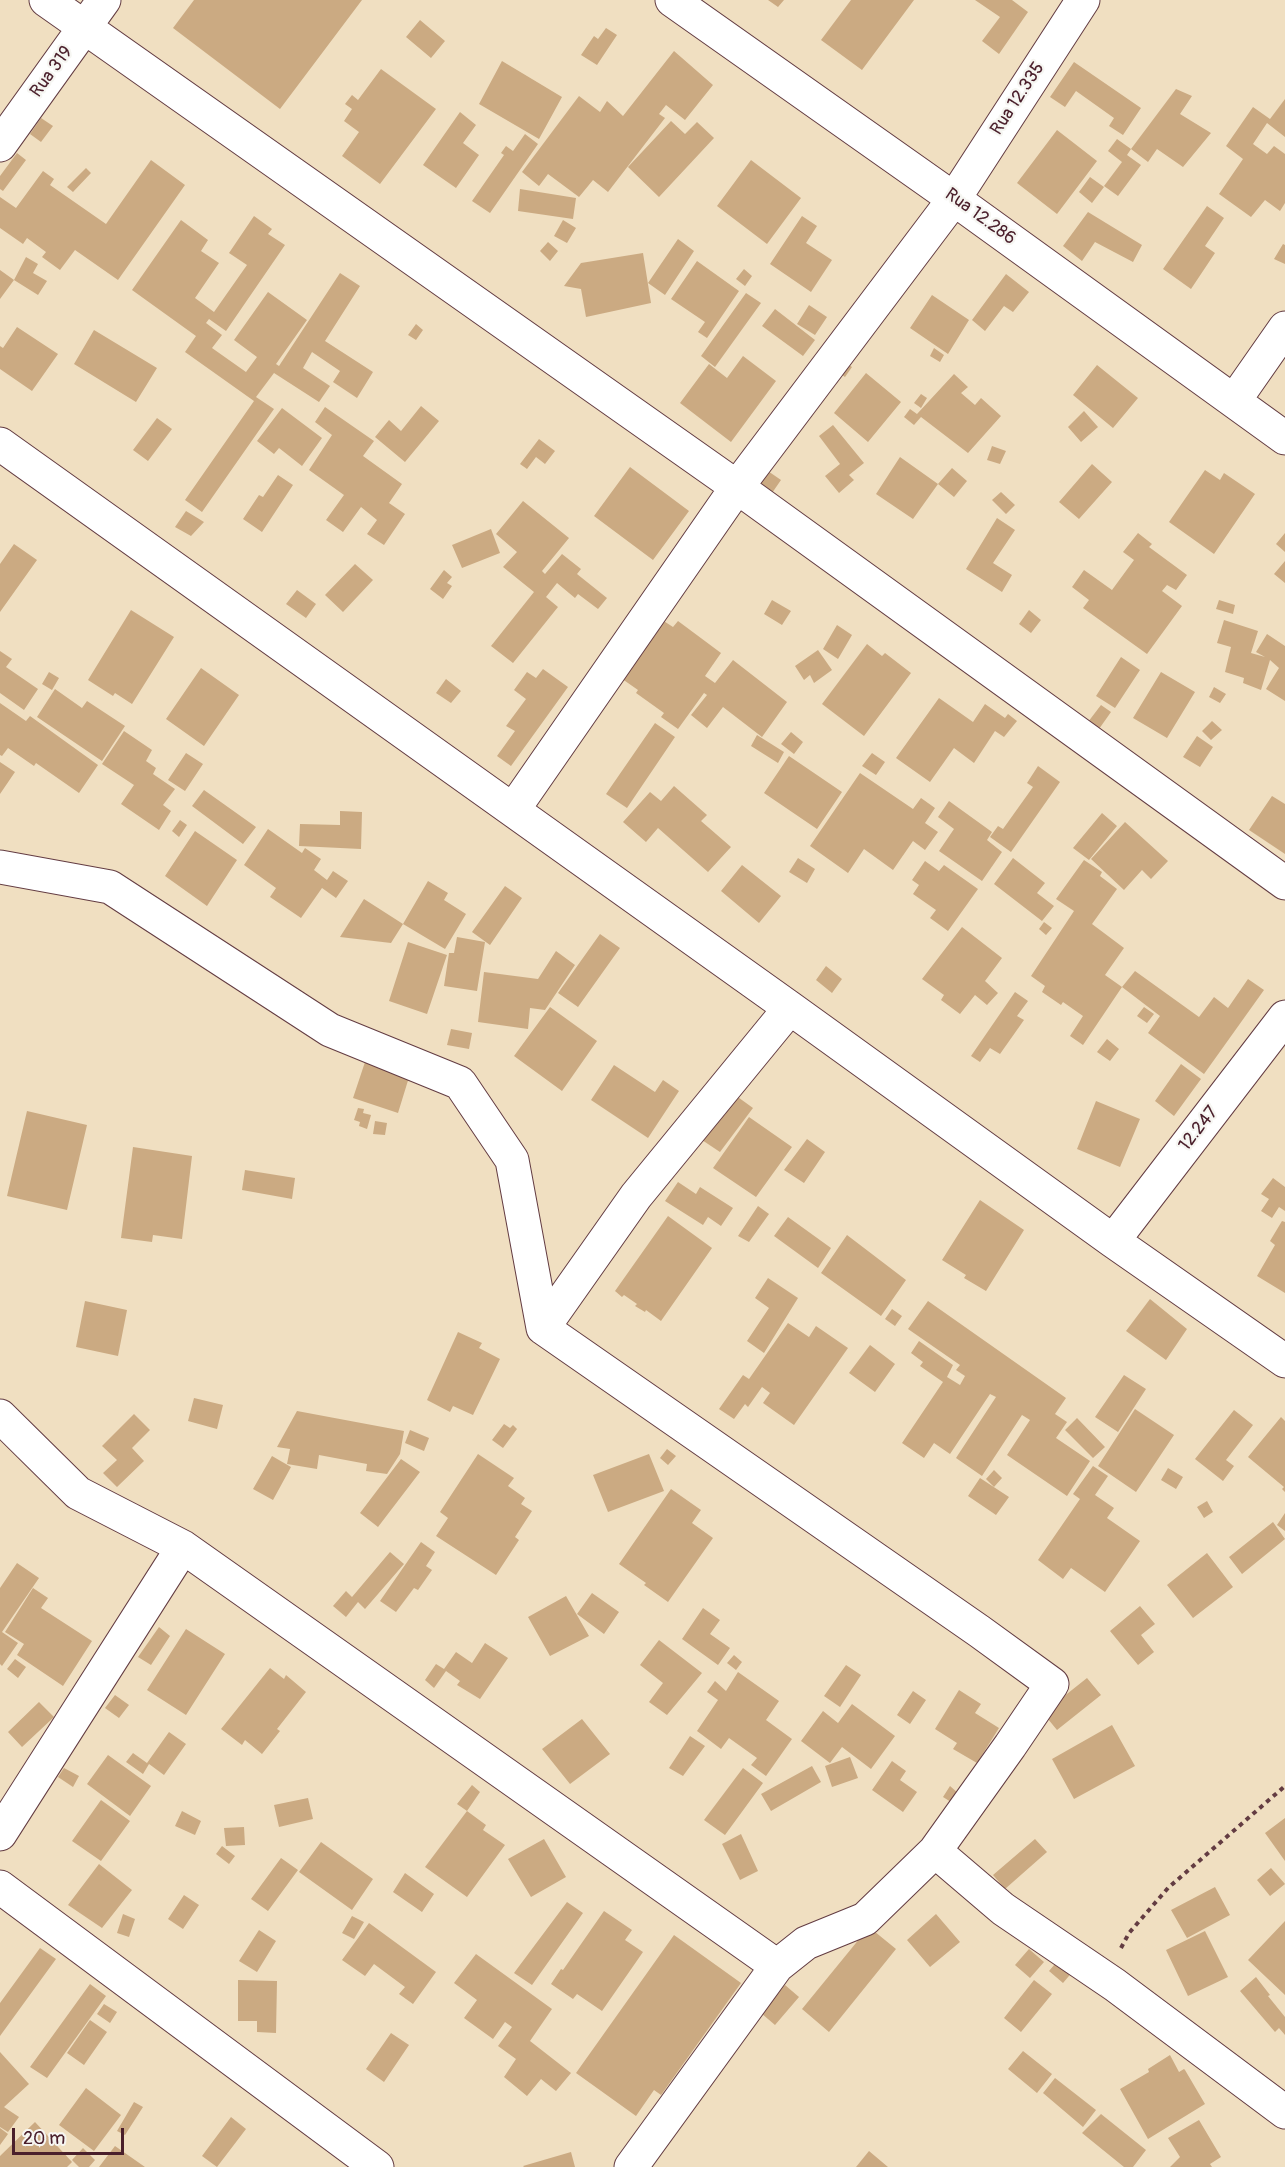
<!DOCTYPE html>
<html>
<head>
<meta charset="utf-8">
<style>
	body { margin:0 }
	#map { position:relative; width:1285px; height:2167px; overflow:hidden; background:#f0dfc1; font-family:Pangolin,sans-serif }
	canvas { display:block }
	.scale { position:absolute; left:12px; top:2128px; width:112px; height:27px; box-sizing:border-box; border:3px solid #4a1f2b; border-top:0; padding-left:8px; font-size:18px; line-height:21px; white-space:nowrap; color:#4a1f2b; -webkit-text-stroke:4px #f6f6f2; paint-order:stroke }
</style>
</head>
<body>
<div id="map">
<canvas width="1285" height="2167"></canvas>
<div class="scale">20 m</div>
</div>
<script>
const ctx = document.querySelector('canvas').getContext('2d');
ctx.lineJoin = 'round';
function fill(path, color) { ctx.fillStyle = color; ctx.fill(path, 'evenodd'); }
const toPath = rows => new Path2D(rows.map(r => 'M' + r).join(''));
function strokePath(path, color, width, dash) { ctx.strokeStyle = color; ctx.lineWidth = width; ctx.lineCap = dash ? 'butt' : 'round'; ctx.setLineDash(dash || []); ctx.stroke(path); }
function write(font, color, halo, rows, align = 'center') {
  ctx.font = font + ' Pangolin,sans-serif'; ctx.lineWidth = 4.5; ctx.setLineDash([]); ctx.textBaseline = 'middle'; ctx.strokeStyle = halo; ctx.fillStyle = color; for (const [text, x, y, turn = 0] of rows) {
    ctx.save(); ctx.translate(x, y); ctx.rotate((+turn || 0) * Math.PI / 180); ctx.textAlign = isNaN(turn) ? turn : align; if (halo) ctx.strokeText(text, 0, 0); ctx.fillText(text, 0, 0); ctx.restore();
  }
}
fill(toPath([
	[194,0,362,0,280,109,173,28],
	[768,0,784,0,778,7],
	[851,0,914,0,862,70,821,40],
	[975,0,1012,0,1028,12,999,54,982,41,1000,17],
	[420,20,445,41,431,58,406,37],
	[606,28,617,35,597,65,581,55,594,36,598,39],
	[674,51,713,85,685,120,666,105,659,114,665,118,608,192,593,180,579,197,548,174,539,186,522,172,579,96,600,112,607,101,623,116],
	[502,61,562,97,539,139,479,104],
	[1074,62,1141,108,1123,135,1109,126,1114,118,1076,91,1065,107,1050,97],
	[381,69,436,109,380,184,342,156,359,132,344,121,352,109,345,104,352,95,358,100],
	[1176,89,1192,96,1180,114,1211,133,1183,167,1157,149,1148,162,1131,149],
	[1285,99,1285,137,1267,123,1253,144,1267,154,1274,146,1285,154,1285,203,1280,211,1265,200,1251,217,1219,194,1243,159,1226,146,1253,107,1270,119],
	[460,112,476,125,463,143,479,155,456,188,423,165],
	[41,118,53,126,41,142,30,134],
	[671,121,685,134,697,122,714,138,659,197,628,167],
	[1057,130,1097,161,1057,214,1017,183],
	[525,134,538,144,490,213,472,201,504,155,501,153,506,146,513,151],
	[1117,139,1131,149,1127,155,1141,165,1118,196,1104,186,1122,162,1108,151],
	[17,153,26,160,3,191,0,189,0,176],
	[151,160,185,185,118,280,75,250,60,270,42,257,46,252,27,238,23,244,0,228,0,197,16,208,43,171,54,179,50,185,106,224],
	[751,160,801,198,767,244,717,206],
	[86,168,91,173,73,192,67,187],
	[1090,177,1104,187,1092,203,1079,192],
	[520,189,576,198,573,219,518,211],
	[1207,206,1224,218,1205,246,1215,253,1191,289,1163,269],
	[1088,212,1142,245,1133,262,1095,242,1082,261,1063,246],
	[254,216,272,229,268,234,285,245,226,331,209,319,206,323,222,335,212,348,246,372,257,357,234,340,268,292,307,320,276,364,279,366,340,273,360,286,325,341,373,372,357,398,333,382,340,371,312,352,303,368,330,386,319,402,274,373,256,397,274,409,202,512,185,500,254,401,185,352,196,336,132,290,181,220,208,240,201,251,219,263,195,298,214,312,247,265,229,253],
	[802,216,817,226,806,243,832,260,811,292,770,264],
	[563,220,576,228,567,243,554,236],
	[678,239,694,251,665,295,648,283],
	[548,242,558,251,550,261,540,251],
	[1283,244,1285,245,1285,264,1274,259],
	[643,253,651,303,586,317,581,289,564,286,581,263],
	[26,257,38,264,33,273,47,281,38,295,14,280,0,299,0,270,14,280],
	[697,261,739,291,707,338,698,332,705,322,671,299],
	[744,269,752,276,745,286,736,279],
	[1006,274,1029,292,1013,312,1004,306,985,331,972,320],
	[746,293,761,303,715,367,701,356],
	[932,295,969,320,948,354,910,328],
	[809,305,827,317,815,335,797,324],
	[775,309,815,340,803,356,762,326],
	[416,324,423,330,416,340,408,335],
	[17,327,58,354,32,391,0,369,0,346,3,348],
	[94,330,157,368,136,402,74,364],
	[934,348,944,355,940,362,930,356],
	[743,356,776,381,731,442,680,403,709,364,727,378],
	[842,360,852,367,845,377,835,370],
	[1097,365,1138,398,1113,428,1073,395],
	[866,373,901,402,868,442,834,413],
	[954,374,968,387,961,393,975,405,981,398,1001,416,968,453,921,417,914,425,904,417,910,409,917,414],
	[921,394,927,398,921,408,914,403],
	[421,406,439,421,405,462,375,437,389,420,401,431],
	[325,407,374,441,363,456,402,484,389,503,405,514,384,545,367,534,377,520,361,507,343,532,326,520,344,495,309,470,332,435,315,422],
	[282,408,322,438,302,466,279,448,274,454,257,441],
	[1084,411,1098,427,1081,442,1068,427],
	[157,418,172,429,148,461,133,450],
	[833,425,864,463,849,475,854,480,839,493,825,476,840,464,819,436],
	[539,439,555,451,545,464,536,457,527,469,520,464],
	[992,446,1006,451,1000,464,987,460],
	[900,457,938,484,913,519,876,494],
	[1092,464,1112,482,1079,519,1059,502],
	[630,467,689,511,653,560,594,516],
	[952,468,967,481,954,497,938,484],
	[765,469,781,480,772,493,757,482],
	[1205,470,1220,480,1224,473,1255,494,1214,554,1169,522],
	[278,475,293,485,262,532,243,519,259,495,263,497],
	[1001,492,1015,505,1006,514,992,500],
	[523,501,569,538,542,571,545,574,562,554,581,569,577,574,607,598,598,609,578,594,575,598,557,583,546,597,558,607,513,663,491,646,534,592,503,567,517,552,496,534],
	[186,511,204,522,191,536,175,527],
	[997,518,1015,530,993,563,1012,575,1002,592,966,569],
	[491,529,500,553,462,568,452,545],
	[1138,533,1152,544,1149,547,1187,575,1176,590,1167,585,1162,591,1182,606,1147,654,1083,608,1089,600,1072,587,1084,570,1112,590,1134,560,1123,552],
	[1285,533,1285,552,1276,544],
	[14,544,37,560,0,612,0,564],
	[1285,561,1285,583,1274,574],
	[355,564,373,580,343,612,325,595],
	[444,570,452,577,447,583,452,586,443,599,430,589],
	[297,590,316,604,306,618,286,604],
	[772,600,791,611,782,625,764,614],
	[1219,600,1235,605,1233,614,1216,609],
	[131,610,174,637,132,704,115,693,113,696,88,680],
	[1029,610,1041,620,1031,633,1019,624],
	[659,618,673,627,678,621,721,653,705,676,715,683,733,660,787,702,762,737,723,707,707,728,691,715,707,695,704,693,678,729,661,717,664,713,636,693,638,690,618,676],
	[1224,620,1258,631,1251,653,1265,657,1256,652,1267,634,1285,646,1285,701,1266,689,1279,668,1270,660,1261,690,1243,683,1244,678,1225,672,1231,647,1217,643],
	[837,625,852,635,838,659,823,649],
	[867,644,882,656,885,653,911,673,864,736,822,704],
	[818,650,832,670,814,683,810,675,804,680,795,666],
	[0,651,12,659,6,667,38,689,24,710,0,693],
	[1121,657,1140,670,1115,708,1096,696],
	[201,668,239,695,204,746,166,719],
	[543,669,568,687,511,766,497,756,515,731,506,726,526,699,514,690,527,672,536,678],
	[49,672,59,678,52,690,42,684],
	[1161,672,1195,692,1167,738,1133,718],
	[446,679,461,691,451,703,436,693],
	[1214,687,1226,694,1220,703,1209,697],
	[55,689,82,708,87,701,125,726,102,761,37,717],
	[939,698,973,722,985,704,1005,718,1008,714,1017,721,1004,737,995,731,974,763,954,748,930,782,896,758],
	[0,703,26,721,30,716,98,765,79,793,36,763,34,766,8,748,2,756,0,755],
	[1101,705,1111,712,1099,729,1088,722],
	[1212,721,1222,730,1211,740,1202,731],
	[655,723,675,737,627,808,606,794],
	[124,731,152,750,146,761,156,768,153,774,175,789,163,805,171,811,159,830,121,804,134,785,102,764],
	[791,732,803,742,794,754,781,744],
	[757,735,784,752,778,763,751,746],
	[1197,736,1213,747,1200,767,1183,757],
	[186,753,203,764,185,791,168,780],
	[872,753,885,762,876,775,862,766],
	[789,756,842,792,817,829,764,793],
	[0,762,15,772,0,794],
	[1038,766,1060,782,1011,852,990,837,998,826,1003,829,1033,787,1027,783],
	[860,773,913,809,921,798,935,808,925,823,938,832,925,850,913,841,893,870,864,849,848,873,810,846],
	[674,786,707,815,701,821,731,847,708,872,658,828,646,842,623,822,650,792,661,801],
	[204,790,256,827,243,844,192,806],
	[1272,796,1285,804,1285,854,1249,830],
	[949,801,992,832,987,840,1002,852,982,881,939,851,954,829,938,817],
	[340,811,362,812,361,849,299,846,300,824,340,825],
	[1102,813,1117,826,1089,860,1073,848],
	[180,820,187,825,179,837,172,831],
	[1125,822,1168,861,1151,879,1142,870,1124,890,1091,859],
	[268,829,302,853,305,848,321,859,314,870,327,880,333,871,348,881,336,898,322,888,301,918,270,897,276,888,244,865],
	[195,831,237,860,207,906,165,876],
	[798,858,815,869,807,883,789,872],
	[1013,858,1045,883,1037,893,1054,906,1042,921,994,884],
	[1084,860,1102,872,1100,876,1117,889,1092,924,1124,948,1105,975,1122,987,1083,1045,1070,1036,1083,1016,1063,1002,1061,1005,1042,992,1045,986,1031,976,1074,911,1056,899],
	[925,861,939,871,944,865,978,889,948,931,930,918,936,910,913,894,919,885,912,880],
	[742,865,781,896,759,923,721,891],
	[428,881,448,893,444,900,466,914,445,949,403,924],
	[505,886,522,898,490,945,472,932],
	[364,899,403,924,391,943,340,937],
	[1044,922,1052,928,1046,935,1039,929],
	[962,927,1002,958,985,981,998,993,987,1005,975,995,960,1014,941,1000,944,995,922,979],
	[600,934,620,948,578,1007,558,993],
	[457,937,485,942,477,991,444,986,449,953,454,953],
	[408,942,447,955,427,1014,389,1001],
	[556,951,575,965,545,1010,530,1008,528,1029,478,1022,484,972,538,979],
	[826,966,842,979,832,993,816,980],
	[1135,971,1199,1017,1214,997,1228,1008,1248,979,1264,990,1204,1074,1148,1033,1160,1016,1122,987],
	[1015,992,1028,1001,1017,1016,1024,1020,1000,1054,990,1048,980,1062,971,1056],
	[550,1007,597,1041,562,1091,514,1056],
	[1144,1007,1154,1014,1147,1023,1137,1016],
	[451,1029,472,1033,469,1049,447,1045],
	[1107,1039,1119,1049,1110,1061,1097,1052],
	[366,1059,410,1074,398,1113,353,1098],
	[1181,1064,1201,1079,1174,1116,1155,1101],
	[614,1065,655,1092,663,1080,679,1091,648,1138,591,1100],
	[735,1095,753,1108,720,1152,702,1140],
	[1096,1101,1140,1119,1120,1167,1077,1149],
	[358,1108,364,1109,363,1113,371,1115,367,1129,359,1126,360,1122,354,1120],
	[27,1111,87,1125,67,1210,7,1196],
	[749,1117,792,1147,756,1197,713,1168],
	[375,1121,387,1123,385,1135,373,1134],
	[807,1139,825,1152,804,1183,784,1170],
	[133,1147,192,1156,182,1239,153,1235,152,1242,121,1238],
	[245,1170,295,1178,292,1199,242,1190],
	[1273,1178,1285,1187,1285,1211,1279,1207,1272,1218,1261,1211,1269,1199,1261,1194],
	[678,1182,696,1194,700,1187,733,1208,721,1226,708,1217,703,1225,665,1201],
	[980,1200,1024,1230,986,1291,964,1278,966,1275,942,1260],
	[758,1206,769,1214,749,1242,738,1236],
	[668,1216,712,1248,661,1321,646,1310,645,1312,635,1306,637,1304,624,1295,622,1297,615,1291],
	[788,1217,831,1248,818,1268,774,1236],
	[1282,1221,1285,1222,1285,1293,1257,1276,1275,1245,1270,1241],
	[847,1235,906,1280,881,1316,821,1273],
	[768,1278,798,1298,764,1353,747,1341,769,1308,755,1298],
	[1150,1299,1187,1329,1166,1360,1126,1331],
	[85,1301,127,1310,118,1356,76,1347],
	[928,1301,1066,1398,1055,1414,1067,1422,1056,1438,1090,1461,1067,1496,1007,1455,1030,1420,1022,1415,982,1476,956,1458,996,1397,990,1394,950,1454,934,1443,924,1458,902,1443,943,1382,920,1366,923,1362,911,1353,919,1341,953,1365,947,1377,960,1385,965,1376,956,1370,960,1365,908,1329],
	[892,1309,902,1316,895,1326,885,1319],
	[788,1323,809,1337,816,1326,848,1348,794,1425,763,1403,770,1393,762,1387,748,1407,745,1404,734,1419,719,1409,743,1375,749,1379],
	[458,1332,482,1343,479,1348,500,1359,473,1415,453,1406,450,1412,427,1400],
	[870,1345,895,1364,875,1392,849,1373],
	[1124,1375,1146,1389,1118,1432,1095,1417],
	[194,1398,223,1405,217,1429,188,1421],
	[1135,1409,1174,1435,1136,1492,1098,1466],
	[1234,1410,1253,1425,1226,1460,1234,1466,1223,1481,1195,1459],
	[297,1411,404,1431,400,1454,387,1474,366,1471,367,1464,319,1455,317,1469,287,1464,290,1449,277,1447],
	[134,1414,150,1430,132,1448,144,1461,117,1487,103,1473,117,1460,102,1446],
	[1281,1417,1285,1421,1285,1492,1282,1489,1284,1487,1248,1457],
	[1077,1418,1105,1447,1093,1458,1065,1430],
	[504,1424,510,1428,513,1425,517,1429,503,1448,492,1440],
	[410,1430,429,1438,424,1451,405,1443],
	[667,1449,676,1456,668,1465,660,1458],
	[478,1454,514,1478,508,1486,525,1498,521,1504,532,1511,515,1537,519,1540,496,1575,436,1536,448,1518,440,1512],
	[649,1454,664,1491,608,1512,593,1475],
	[272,1456,291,1467,273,1500,253,1489],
	[401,1459,420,1472,378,1527,360,1513],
	[1093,1466,1108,1476,1095,1495,1114,1508,1107,1518,1140,1541,1105,1592,1071,1568,1063,1579,1038,1560,1080,1499,1073,1494],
	[1168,1468,1183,1477,1176,1489,1161,1480],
	[994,1470,1002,1478,994,1487,986,1479],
	[980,1478,1009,1497,996,1515,968,1496],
	[671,1489,701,1510,692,1523,713,1538,668,1602,644,1585,646,1583,619,1564],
	[1207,1501,1213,1512,1204,1518,1197,1507],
	[1285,1513,1285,1531,1277,1525],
	[1273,1522,1285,1539,1242,1574,1229,1557],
	[421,1542,435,1552,426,1566,432,1570,418,1590,414,1588,396,1612,380,1601],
	[390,1552,404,1564,365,1609,358,1602,346,1617,333,1606,346,1591,352,1597],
	[1207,1553,1233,1587,1193,1618,1167,1585],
	[17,1563,39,1578,2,1632,18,1643,2,1666,0,1664,0,1588],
	[33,1588,48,1598,41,1608,92,1641,63,1686,17,1655,24,1644,5,1632],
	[592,1593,619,1612,604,1634,577,1614],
	[566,1596,589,1636,550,1656,528,1617],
	[1140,1606,1155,1624,1141,1635,1154,1652,1138,1665,1110,1631],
	[703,1608,720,1620,710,1634,730,1648,718,1665,682,1639],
	[159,1627,170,1636,151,1665,138,1657],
	[186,1629,225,1654,186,1715,147,1690],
	[659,1640,702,1673,667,1715,649,1702,663,1683,640,1665],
	[485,1643,508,1658,480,1699,457,1685,460,1681,446,1671,434,1688,425,1680,436,1664,444,1669,456,1652,472,1663],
	[734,1655,742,1662,736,1670,727,1663],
	[15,1659,26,1667,18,1678,7,1669],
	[846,1665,861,1675,840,1707,824,1696],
	[270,1668,284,1679,286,1675,306,1692,277,1729,280,1731,262,1754,245,1740,242,1745,221,1729],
	[738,1672,779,1701,766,1720,792,1739,766,1776,751,1765,757,1758,729,1738,721,1749,697,1731,718,1700,707,1692,715,1681,726,1691],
	[1087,1678,1101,1695,1057,1730,1043,1713],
	[959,1690,981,1704,975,1713,999,1728,977,1763,953,1749,957,1743,935,1729],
	[913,1691,926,1700,910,1724,897,1715],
	[115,1695,129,1705,119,1718,105,1708],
	[39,1702,54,1717,22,1747,8,1732],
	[852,1704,895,1736,871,1769,842,1747,830,1763,801,1741,823,1711,838,1723],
	[582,1719,610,1754,570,1784,542,1749],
	[1112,1725,1135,1766,1074,1799,1052,1759],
	[169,1732,186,1744,164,1775,149,1764,143,1774,126,1762,133,1753,147,1763],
	[690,1736,705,1746,683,1776,669,1768],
	[108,1755,151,1786,130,1816,87,1784],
	[850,1757,858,1778,832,1787,825,1766],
	[892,1761,906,1771,900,1780,917,1792,903,1812,872,1790],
	[812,1766,821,1782,771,1811,761,1794],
	[64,1768,79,1776,73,1787,58,1777],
	[743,1768,763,1783,725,1835,704,1820],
	[472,1785,480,1792,467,1811,486,1825,483,1830,505,1845,467,1897,425,1867,467,1811,457,1804],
	[950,1786,958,1793,951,1802,943,1797],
	[308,1798,313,1819,279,1827,274,1805],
	[101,1800,130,1821,101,1861,72,1841],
	[182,1811,201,1821,195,1835,175,1826],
	[1285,1818,1285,1861,1265,1833],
	[244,1827,245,1845,226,1846,224,1828],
	[741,1834,758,1871,740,1880,722,1844],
	[544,1839,566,1877,531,1897,508,1859],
	[1035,1839,1047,1852,1005,1889,993,1875],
	[321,1842,373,1879,352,1910,299,1872],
	[222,1846,235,1856,229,1864,216,1854],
	[281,1858,298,1870,268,1911,251,1899],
	[99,1864,132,1890,102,1928,68,1905],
	[1271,1868,1285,1884,1270,1896,1257,1880],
	[405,1873,434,1894,422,1912,393,1892],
	[1215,1887,1230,1915,1187,1938,1171,1910],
	[184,1895,199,1905,183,1929,168,1919],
	[567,1902,583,1913,532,1985,514,1973],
	[604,1911,632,1930,625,1940,643,1952,602,2011,577,1994,573,1999,551,1984,561,1969,563,1970],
	[123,1914,135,1919,129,1937,117,1933],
	[936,1914,960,1942,930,1967,907,1940],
	[352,1916,364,1922,354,1939,342,1933],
	[1285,1921,1285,1995,1248,1960],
	[369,1923,436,1972,413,2004,399,1994,405,1987,374,1964,365,1976,342,1960],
	[869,1927,896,1949,829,2032,802,2009],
	[259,1930,276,1941,257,1972,239,1961],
	[1205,1931,1228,1977,1188,1996,1166,1950],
	[674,1935,741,1983,661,2095,654,2090,636,2116,576,2073],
	[40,1948,56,1959,0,2036,0,2003],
	[1029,1949,1044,1962,1030,1978,1015,1965],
	[476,1954,552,2009,530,2041,571,2073,556,2091,541,2079,527,2096,504,2077,516,2059,498,2046,512,2027,505,2022,493,2039,464,2018,477,2000,454,1983],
	[1060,1958,1074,1970,1063,1983,1049,1971],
	[1256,1977,1270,1995,1268,1996,1285,2017,1285,2035,1279,2028,1275,2032,1240,1991],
	[238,1980,277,1981,276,2033,257,2032,257,2021,238,2021],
	[1034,1980,1052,1994,1021,2032,1004,2018],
	[90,1984,106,1996,47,2078,30,2067],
	[785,1985,799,1997,775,2025,761,2013],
	[104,2004,117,2012,110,2023,97,2014],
	[90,2020,107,2032,84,2065,67,2053],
	[391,2033,409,2045,384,2082,366,2069],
	[1023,2051,1052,2074,1037,2093,1008,2069],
	[0,2052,29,2084,4,2107,19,2117,8,2132,0,2127],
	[1170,2055,1179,2072,1184,2069,1185,2070,1205,2104,1148,2139,1120,2089,1149,2072,1148,2069],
	[1055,2078,1096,2110,1083,2127,1043,2093],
	[86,2088,121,2115,94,2151,59,2125],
	[134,2102,143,2107,125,2135,117,2131],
	[1101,2114,1146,2150,1133,2167,1124,2167,1082,2133],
	[231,2117,246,2129,217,2167,202,2156],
	[1199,2120,1221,2157,1210,2164,1212,2167,1170,2167,1180,2157,1168,2138],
	[35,2122,72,2162,67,2167,0,2167,0,2156],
	[0,2128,8,2134,0,2145],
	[115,2146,145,2167,99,2167],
	[83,2148,95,2160,89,2167,79,2167,72,2160],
	[869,2151,888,2167,856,2167],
	[571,2152,575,2167,524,2167,523,2166]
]), '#cbaa82');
const minor = toPath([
	[46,0,737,487,1285,883],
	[672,0,954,199,1285,438],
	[0,145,104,0],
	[1234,401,1285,328],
	[0,444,790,1008,1113,1241,1285,1361],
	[513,810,737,487,954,199,1083,0],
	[0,867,110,887,330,1030,460,1083,512,1160,543,1328,979,1631,1052,1684,1010,1746,935,1851],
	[1113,1241,1285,1017],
	[543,1328,636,1196,790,1008],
	[0,1416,78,1493,183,1547,777,1966],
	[0,1834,183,1547],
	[0,1887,377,2167],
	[631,2167,777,1966,806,1943,865,1919,935,1851,1003,1909,1115,1985,1285,2112]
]);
strokePath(minor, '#633c42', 35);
strokePath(toPath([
	[1121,1948,1129,1933,1168,1888,1285,1786]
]), '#633c42', 4, [4.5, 4.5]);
strokePath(minor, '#fff', 33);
write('18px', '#4a1f2b', '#f6f6f2', [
	["Rua 319",52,72,-54],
	["Rua 12.335",1018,99,-57],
	["Rua 12.286",980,217,36],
	["12.247",1199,1129,-52]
]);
</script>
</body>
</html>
